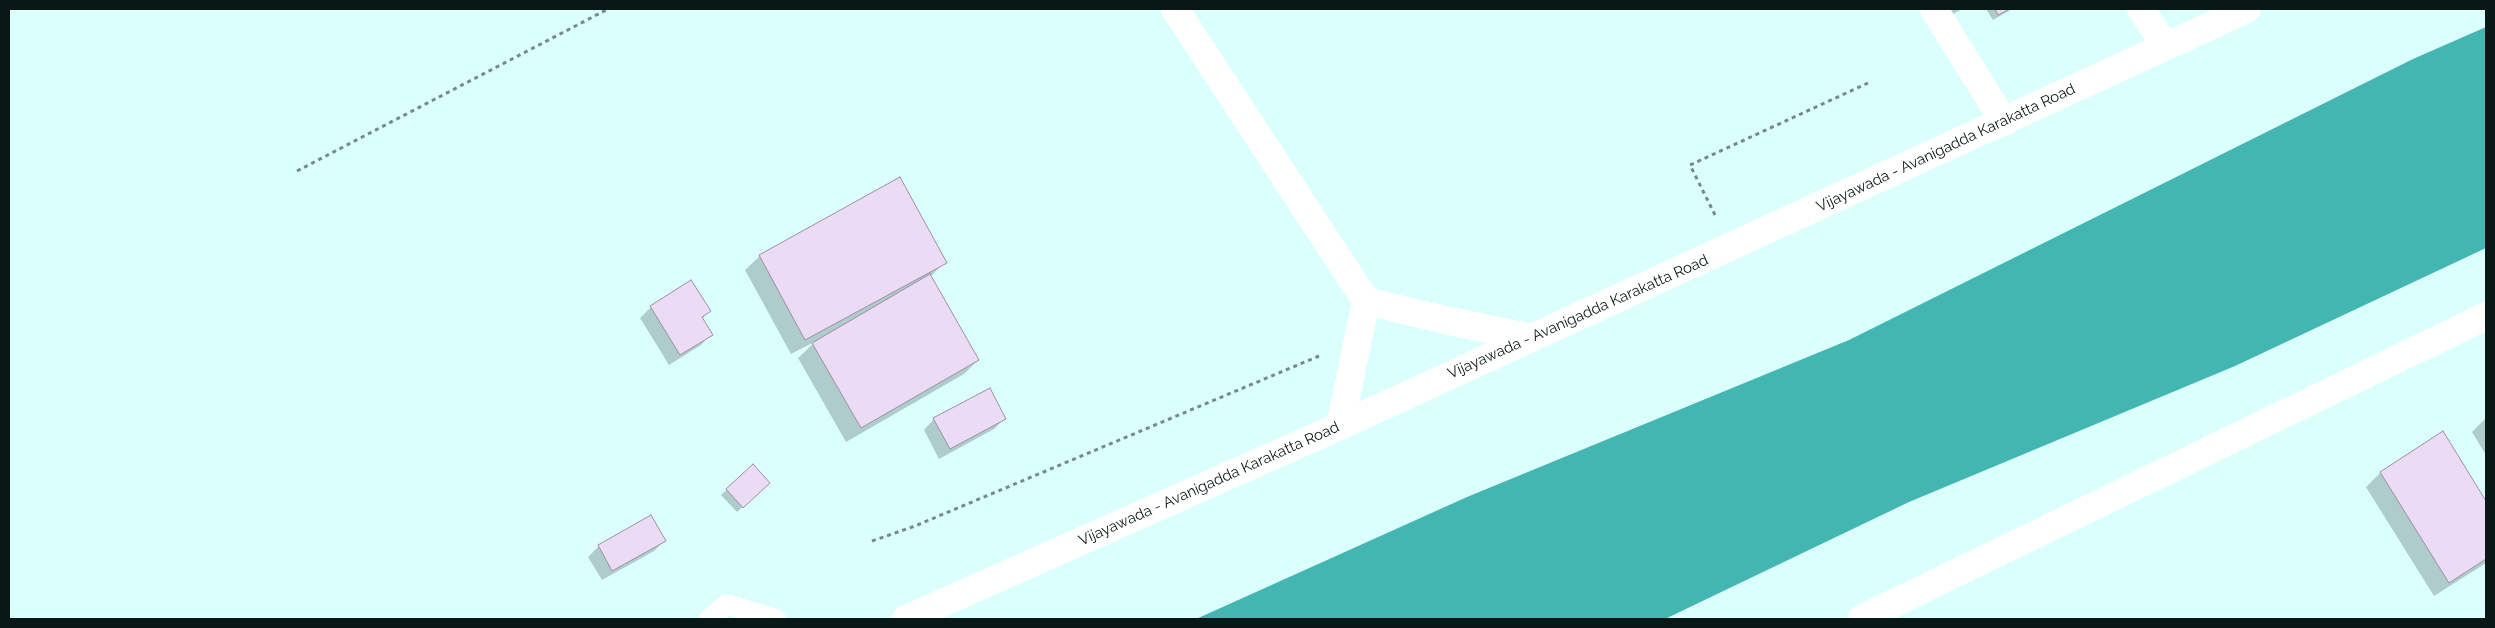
<!DOCTYPE html>
<html>
<head>
<meta charset="utf-8">
<style>
	body { margin:0 }
	#map { position:relative; width:2495px; height:628px; overflow:hidden; background:#dafffc; font-family:Raleway,sans-serif }
	canvas { display:block }
	.frame { position:absolute; inset:0; border:10px solid #0a1717; pointer-events:none }
</style>
</head>
<body>
<div id="map">
<canvas width="2495" height="628"></canvas>
<div class="frame"></div>
</div>
<script>
const ctx = document.querySelector('canvas').getContext('2d');
ctx.lineJoin = 'round';
function fill(path, color) { ctx.fillStyle = color; ctx.fill(path, 'evenodd'); }
const toPath = rows => new Path2D(rows.map(r => 'M' + r).join(''));
function strokePath(path, color, width, dash) { ctx.strokeStyle = color; ctx.lineWidth = width; ctx.lineCap = dash ? 'butt' : 'round'; ctx.setLineDash(dash || []); ctx.stroke(path); }
function write(font, color, halo, rows, align = 'center') {
  ctx.font = font + ' Raleway,sans-serif'; ctx.lineWidth = 5; ctx.setLineDash([]); ctx.textBaseline = 'middle'; ctx.strokeStyle = halo; ctx.fillStyle = color; for (const [text, x, y, turn = 0] of rows) {
    ctx.save(); ctx.translate(x, y); ctx.rotate((+turn || 0) * Math.PI / 180); ctx.textAlign = isNaN(turn) ? turn : align; if (halo) ctx.strokeText(text, 0, 0); ctx.fillText(text, 0, 0); ctx.restore();
  }
}
fill(toPath([
	[2486,27,2486,248,2235,366,1909,502,1665,619,1196,619,1467,497,1849,340,2413,59]
]), '#44b6b1');
fill(toPath([
	[1950,9,1962,9,1953,14],
	[1986,9,2012,9,1993,20],
	[760,256,945,262,930,277,978,360,964,374,846,442,798,358,816,341,791,354,745,270],
	[691,282,709,311,702,319,711,334,701,345,669,365,640,318,651,307],
	[1005,418,994,429,939,459,924,430,934,419],
	[2486,418,2486,455,2472,432],
	[2442,433,2486,503,2486,563,2434,596,2366,487,2380,473],
	[752,466,763,488,737,512,721,495],
	[664,541,654,551,602,580,588,557,599,546]
]), '#0003');
const building = toPath([
	[1995,9,2010,9,1998,15,1995,9],
	[900,177,947,263,805,340,759,255,900,177],
	[930,274,979,360,861,428,812,343,930,274],
	[691,280,711,311,702,317,713,335,680,355,650,306,691,280],
	[990,388,1006,419,950,449,933,418,990,388],
	[2443,431,2486,501,2486,559,2449,583,2380,472,2443,431],
	[753,464,770,483,743,508,726,489,753,464],
	[651,515,666,541,612,571,598,545,651,515]
]);
fill(building, '#ecdbf4');
strokePath(building, '#9e8ea5', 1);
strokePath(toPath([
	[297,171,608,9],
	[1715,215,1690,165,1868,83],
	[872,541,915,526,1319,356]
]), '#738c8b', 3, [4, 4]);
strokePath(toPath([
	[709,619,727,604,776,619]
]), '#fff', 20);
strokePath(toPath([
	[1175,9,1366,301,1445,320,1532,338],
	[1934,9,2004,122],
	[2141,9,2165,46],
	[1340,426,1366,301]
]), '#fff', 28);
strokePath(toPath([
	[1861,619,2486,316]
]), '#fff', 28);
strokePath(toPath([
	[906,619,1340,426,2247,9]
]), '#fff', 28);
write('15px', '#0a1717', '#fff', [
	["Vijayawada - Avanigadda Karakatta Road",1946,148,-25],
	["Vijayawada - Avanigadda Karakatta Road",1578,317,-24],
	["Vijayawada - Avanigadda Karakatta Road",1209,484,-24]
]);
</script>
</body>
</html>
